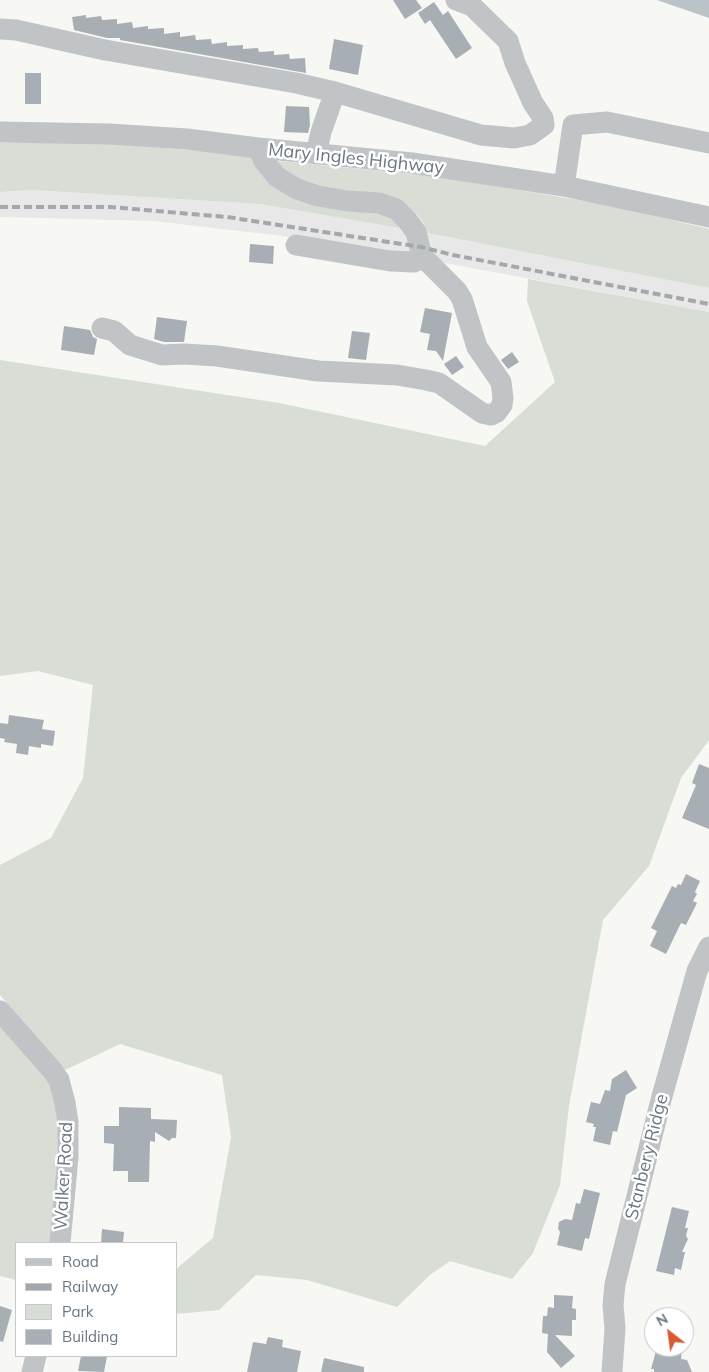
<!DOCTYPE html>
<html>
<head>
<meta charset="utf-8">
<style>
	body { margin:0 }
	#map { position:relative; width:709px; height:1372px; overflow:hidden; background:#f7f7f4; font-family:Mulish,sans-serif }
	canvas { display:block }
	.legend { position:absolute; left:15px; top:1242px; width:162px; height:115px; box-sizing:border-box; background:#fff; border:1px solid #c3c9cd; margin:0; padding:6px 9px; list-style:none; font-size:15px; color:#687783 }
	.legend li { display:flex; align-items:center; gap:10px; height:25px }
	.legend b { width:25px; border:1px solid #c3c9cd }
	.north { position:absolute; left:644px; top:1307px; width:50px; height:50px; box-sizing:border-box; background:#fff; border:1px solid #c3c9cd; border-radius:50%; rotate:330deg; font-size:14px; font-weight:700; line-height:20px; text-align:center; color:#687783 }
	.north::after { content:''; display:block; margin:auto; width:18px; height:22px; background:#d75a33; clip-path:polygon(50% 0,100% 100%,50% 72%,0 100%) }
</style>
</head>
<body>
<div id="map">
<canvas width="709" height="1372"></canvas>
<ul class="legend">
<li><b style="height:6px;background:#c0c4c7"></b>Road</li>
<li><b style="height:6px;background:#a2a8ac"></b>Railway</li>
<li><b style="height:14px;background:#d8ddd5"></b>Park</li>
<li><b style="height:14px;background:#a8afb4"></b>Building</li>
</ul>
<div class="north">N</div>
</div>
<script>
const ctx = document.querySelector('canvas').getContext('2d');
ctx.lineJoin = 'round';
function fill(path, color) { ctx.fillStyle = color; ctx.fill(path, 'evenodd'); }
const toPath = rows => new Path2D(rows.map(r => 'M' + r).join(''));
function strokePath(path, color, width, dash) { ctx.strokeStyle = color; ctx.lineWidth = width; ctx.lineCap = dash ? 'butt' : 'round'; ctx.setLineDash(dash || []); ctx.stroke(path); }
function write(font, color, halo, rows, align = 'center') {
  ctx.font = font + ' Mulish,sans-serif'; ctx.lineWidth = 5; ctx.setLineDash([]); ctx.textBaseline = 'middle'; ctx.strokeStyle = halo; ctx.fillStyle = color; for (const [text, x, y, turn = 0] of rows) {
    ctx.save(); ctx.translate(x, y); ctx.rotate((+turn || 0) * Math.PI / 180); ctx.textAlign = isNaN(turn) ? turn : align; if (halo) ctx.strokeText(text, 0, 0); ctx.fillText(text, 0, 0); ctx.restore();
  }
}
fill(toPath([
	[32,190,260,204,405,229,709,288,709,312,326,241,154,221,0,217,0,192]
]), '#e7e8e7');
fill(toPath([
	[0,143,102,143,253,155,261,166,377,208,405,229,260,204,32,190,0,192],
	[279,161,434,176,609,205,709,229,709,288,427,233,424,224,417,214,402,205,304,183,277,166],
	[528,279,709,312,709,740,681,778,649,866,603,920,569,1106,560,1185,533,1253,512,1279,450,1261,430,1275,397,1307,307,1280,256,1275,219,1310,176,1314,176,1269,213,1238,231,1137,222,1075,120,1044,63,1071,0,995,0,865,51,838,83,778,93,685,38,671,0,676,0,360,279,403,485,446,555,382,527,301],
	[3,1026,48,1081,59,1111,58,1186,52,1243,16,1243,16,1280,0,1276,0,1028]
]), '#d8ddd5');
fill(toPath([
	[657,0,709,0,709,18]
]), '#b9c3c8');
fill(toPath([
	[393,0,416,0,422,8,405,19],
	[434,2,443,15,448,11,472,48,456,59,430,20,425,24,418,13],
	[86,15,86,18,101,16,102,20,117,19,117,24,132,22,133,28,148,26,148,29,164,28,164,34,180,32,180,37,195,35,196,40,211,39,212,44,227,42,227,46,243,45,243,49,258,48,259,52,274,51,274,55,289,54,290,59,305,58,306,73,120,40,120,38,107,38,74,30,72,17],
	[334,39,363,45,358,75,329,69],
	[25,73,41,73,41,104,25,104],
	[286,106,309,107,310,125,308,133,284,132],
	[250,244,274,246,273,264,249,262],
	[425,308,452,313,443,361,436,351,427,350,430,334,420,332],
	[157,317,187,321,184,342,164,342,154,339],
	[64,326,90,330,93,337,97,339,94,355,61,350],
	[352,331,370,333,366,360,348,358],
	[512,352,519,362,508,369,501,360],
	[456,356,464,367,452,375,444,364],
	[9,715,44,720,42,729,55,731,53,746,41,744,41,748,29,746,28,755,16,753,17,744,4,742,5,739,0,738,0,723,8,724],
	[699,764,709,768,709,829,682,818,696,785,692,783],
	[686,874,700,881,695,892,697,894,693,901,697,903,686,925,681,923,666,954,650,946,657,931,651,928,672,886,676,888,678,884,681,885],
	[626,1070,637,1088,626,1095,617,1132,613,1131,610,1145,593,1141,596,1127,593,1127,594,1124,586,1122,591,1102,600,1104,605,1090,610,1091,612,1079],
	[119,1107,151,1108,151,1119,177,1120,176,1138,172,1138,169,1141,155,1132,155,1142,150,1141,149,1182,128,1182,128,1171,113,1171,114,1144,104,1143,104,1126,119,1126],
	[584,1189,600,1193,589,1239,585,1238,582,1251,557,1245,560,1232,558,1229,559,1222,565,1219,572,1220,576,1203,580,1204],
	[672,1207,689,1211,685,1228,688,1228,686,1236,688,1239,682,1252,685,1252,681,1270,675,1268,674,1275,656,1271],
	[102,1229,124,1232,123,1243,101,1243],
	[554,1295,573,1296,572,1308,576,1309,576,1320,572,1320,572,1336,555,1335,575,1356,561,1368,547,1352,548,1334,542,1333,543,1316,547,1316,548,1307,554,1308],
	[0,1306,12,1310,3,1342,0,1341],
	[268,1337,283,1340,282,1347,301,1351,297,1372,247,1372,253,1342,266,1344],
	[657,1347,677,1347,677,1350,682,1350,681,1359,687,1360,692,1372,654,1372,654,1369,651,1369],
	[81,1356,107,1356,104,1372,78,1371],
	[324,1358,364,1367,364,1372,321,1372]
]), '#a8afb4');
strokePath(toPath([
	[0,29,16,30,105,50,296,83,335,92,481,135,514,138,530,135,544,125,543,118,533,103,515,63,508,41,472,6,456,0],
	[0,132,110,134,187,139,258,148,412,163,564,186,709,217],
	[258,148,264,161,277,177,297,189,318,196,348,201,379,203,396,209,408,221,416,232,422,257],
	[316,154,321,132,335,92],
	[564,186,573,125,607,122,709,143],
	[102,328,114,331,130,345,162,355,184,354,217,356,318,371,397,375,426,380,439,383,482,413,491,415,497,412,502,405,503,398,501,382,477,347,462,299,457,291,430,264,422,257,414,262,390,261,296,245],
	[0,1011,52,1070,59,1080,65,1103,68,1122,68,1157,60,1243],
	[32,1372,36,1356],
	[612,1372,615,1328,613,1305,615,1284,661,1100,697,971,709,947]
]), '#c0c4c7', 21);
strokePath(toPath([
	[0,207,110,207,227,217,421,247,453,255,709,304]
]), '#a2a8ac', 4, [8, 4]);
write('18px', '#687783', '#fff', [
	["Mary Ingles Highway",356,159,6],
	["Stanbery Ridge",647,1157,-76],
	["Walker Road",64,1176,-87]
]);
</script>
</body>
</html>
